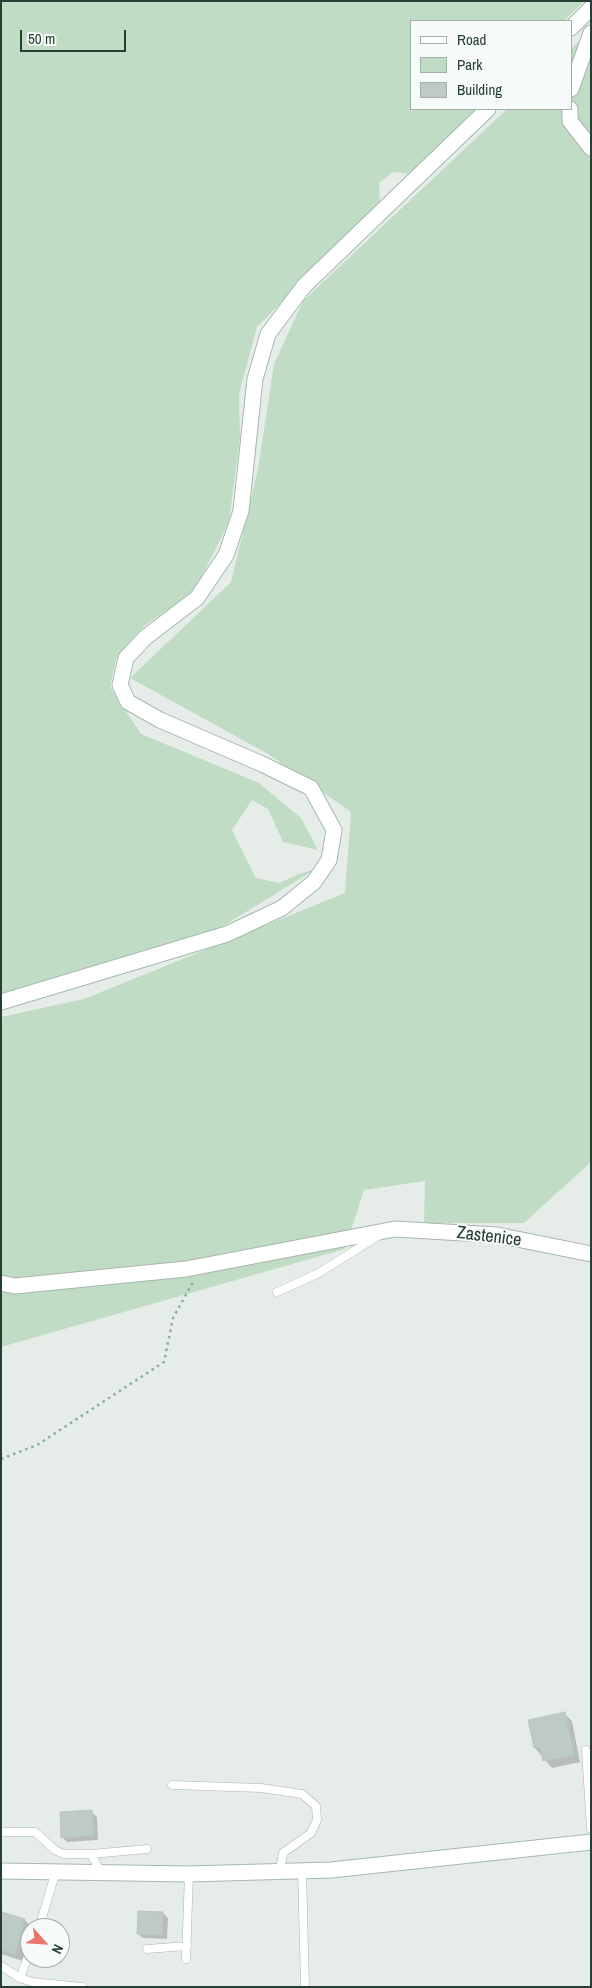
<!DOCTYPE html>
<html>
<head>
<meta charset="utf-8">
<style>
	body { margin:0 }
	#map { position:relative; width:592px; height:1988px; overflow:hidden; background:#e6ede9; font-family:"Archivo Narrow",sans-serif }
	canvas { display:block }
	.frame { position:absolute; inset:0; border:2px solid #263e34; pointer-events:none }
	.legend { position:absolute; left:410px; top:20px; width:162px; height:90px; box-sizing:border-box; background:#f6faf8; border:1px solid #a3afaa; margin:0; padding:6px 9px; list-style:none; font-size:15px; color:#263e34 }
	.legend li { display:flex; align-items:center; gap:10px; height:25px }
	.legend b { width:25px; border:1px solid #a3afaa }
	.north { position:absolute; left:20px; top:1918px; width:50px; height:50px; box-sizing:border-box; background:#f6faf8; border:1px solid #a3afaa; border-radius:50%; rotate:116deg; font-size:14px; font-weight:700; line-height:20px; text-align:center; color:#263e34 }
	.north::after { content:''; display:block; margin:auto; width:18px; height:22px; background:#e7766b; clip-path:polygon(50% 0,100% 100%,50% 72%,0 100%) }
	.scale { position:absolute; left:20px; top:30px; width:106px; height:22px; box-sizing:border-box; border:2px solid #263e34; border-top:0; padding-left:6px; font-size:15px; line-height:18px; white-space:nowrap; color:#263e34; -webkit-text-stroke:4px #f6faf8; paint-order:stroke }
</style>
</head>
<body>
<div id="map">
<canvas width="592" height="1988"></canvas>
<div class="frame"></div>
<ul class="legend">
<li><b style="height:6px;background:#fff"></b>Road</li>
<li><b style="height:14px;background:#c1dcc4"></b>Park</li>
<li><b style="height:14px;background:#becbc4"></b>Building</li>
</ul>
<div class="north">N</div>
<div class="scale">50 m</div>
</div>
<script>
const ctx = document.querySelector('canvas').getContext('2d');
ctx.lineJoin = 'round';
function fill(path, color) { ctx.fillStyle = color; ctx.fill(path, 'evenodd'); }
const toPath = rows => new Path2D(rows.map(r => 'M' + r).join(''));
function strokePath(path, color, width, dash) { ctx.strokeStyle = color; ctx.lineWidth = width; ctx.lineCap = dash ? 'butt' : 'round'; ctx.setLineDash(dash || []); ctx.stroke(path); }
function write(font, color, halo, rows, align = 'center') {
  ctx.font = font + ' "Archivo Narrow",sans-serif'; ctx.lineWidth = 4; ctx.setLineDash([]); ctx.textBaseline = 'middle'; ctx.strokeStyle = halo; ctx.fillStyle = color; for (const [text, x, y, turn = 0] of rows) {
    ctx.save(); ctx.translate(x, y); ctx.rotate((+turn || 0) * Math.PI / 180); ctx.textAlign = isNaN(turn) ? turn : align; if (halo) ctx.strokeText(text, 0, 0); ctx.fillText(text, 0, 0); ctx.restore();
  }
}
fill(toPath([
	[1,1,584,1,564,21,411,21,411,109,477,109,412,174,393,172,379,183,380,202,257,327,239,394,240,437,229,522,194,592,145,625,116,659,110,687,141,734,259,783,301,818,318,850,283,842,268,809,252,800,232,830,256,878,279,883,299,874,316,869,202,939,1,1001],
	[591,30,591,1162,524,1223,424,1223,425,1181,364,1190,345,1249,1,1347,1,1017,84,999,345,893,351,812,268,754,130,678,231,582,258,469,274,364,303,301,507,109,571,109,571,49]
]), '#c1dcc4');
fill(toPath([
	[565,1714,572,1721,580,1762,552,1768,535,1748],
	[92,1812,97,1817,98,1840,67,1842,62,1837],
	[163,1913,168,1918,167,1939,143,1938,138,1934],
	[3,1914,25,1920,32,1928,30,1928,23,1961,1,1954]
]), '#0003');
const building = toPath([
	[565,1712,574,1755,543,1761,540,1747,534,1748,528,1720,565,1712],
	[92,1810,94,1835,61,1838,60,1812,92,1810],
	[138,1911,163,1912,162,1935,137,1934,138,1911],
	[2,1912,25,1919,15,1954,1,1950,2,1912]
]);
fill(building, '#becbc4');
strokePath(building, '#b9c7bf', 1);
const lane = toPath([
	[277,1292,317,1274,378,1236],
	[586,1750,591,1829],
	[172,1785,261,1788,302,1794,316,1806,317,1820,311,1833,283,1853,280,1871],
	[1,1832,35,1832,55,1850,63,1854,91,1854,101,1872],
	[91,1854,147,1849],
	[302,1870,305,1987],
	[39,1928,56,1871],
	[147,1949,187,1946],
	[186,1959,189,1874],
	[1,1966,20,1978,30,1951],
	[20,1978,32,1982,82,1987]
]);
const street = toPath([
	[571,89,591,33],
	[570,109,570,121,591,148],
	[1,1283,15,1286,186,1269,395,1229,497,1235,591,1254]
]);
const secondary = toPath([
	[571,28,591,8],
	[1,1002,227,934,282,908,314,882,329,860,334,830,311,788,262,764,160,720,128,702,120,685,126,658,146,637,197,598,226,555,241,511,255,379,268,334,304,286,488,109],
	[1,1871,189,1874,331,1870,591,1842]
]);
strokePath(lane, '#a9b5af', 9);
strokePath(street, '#a9b5af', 17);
strokePath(secondary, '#a5b8af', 17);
strokePath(toPath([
	[1,1459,37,1445,164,1362,173,1318,193,1282]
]), '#89ae9d', 2.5, [2.5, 4]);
strokePath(lane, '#fff', 8);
strokePath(street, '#fff', 15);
strokePath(secondary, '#fff', 15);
write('18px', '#263e34', '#f6faf8', [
	["Zastenice",489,1237,7]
]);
</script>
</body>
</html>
